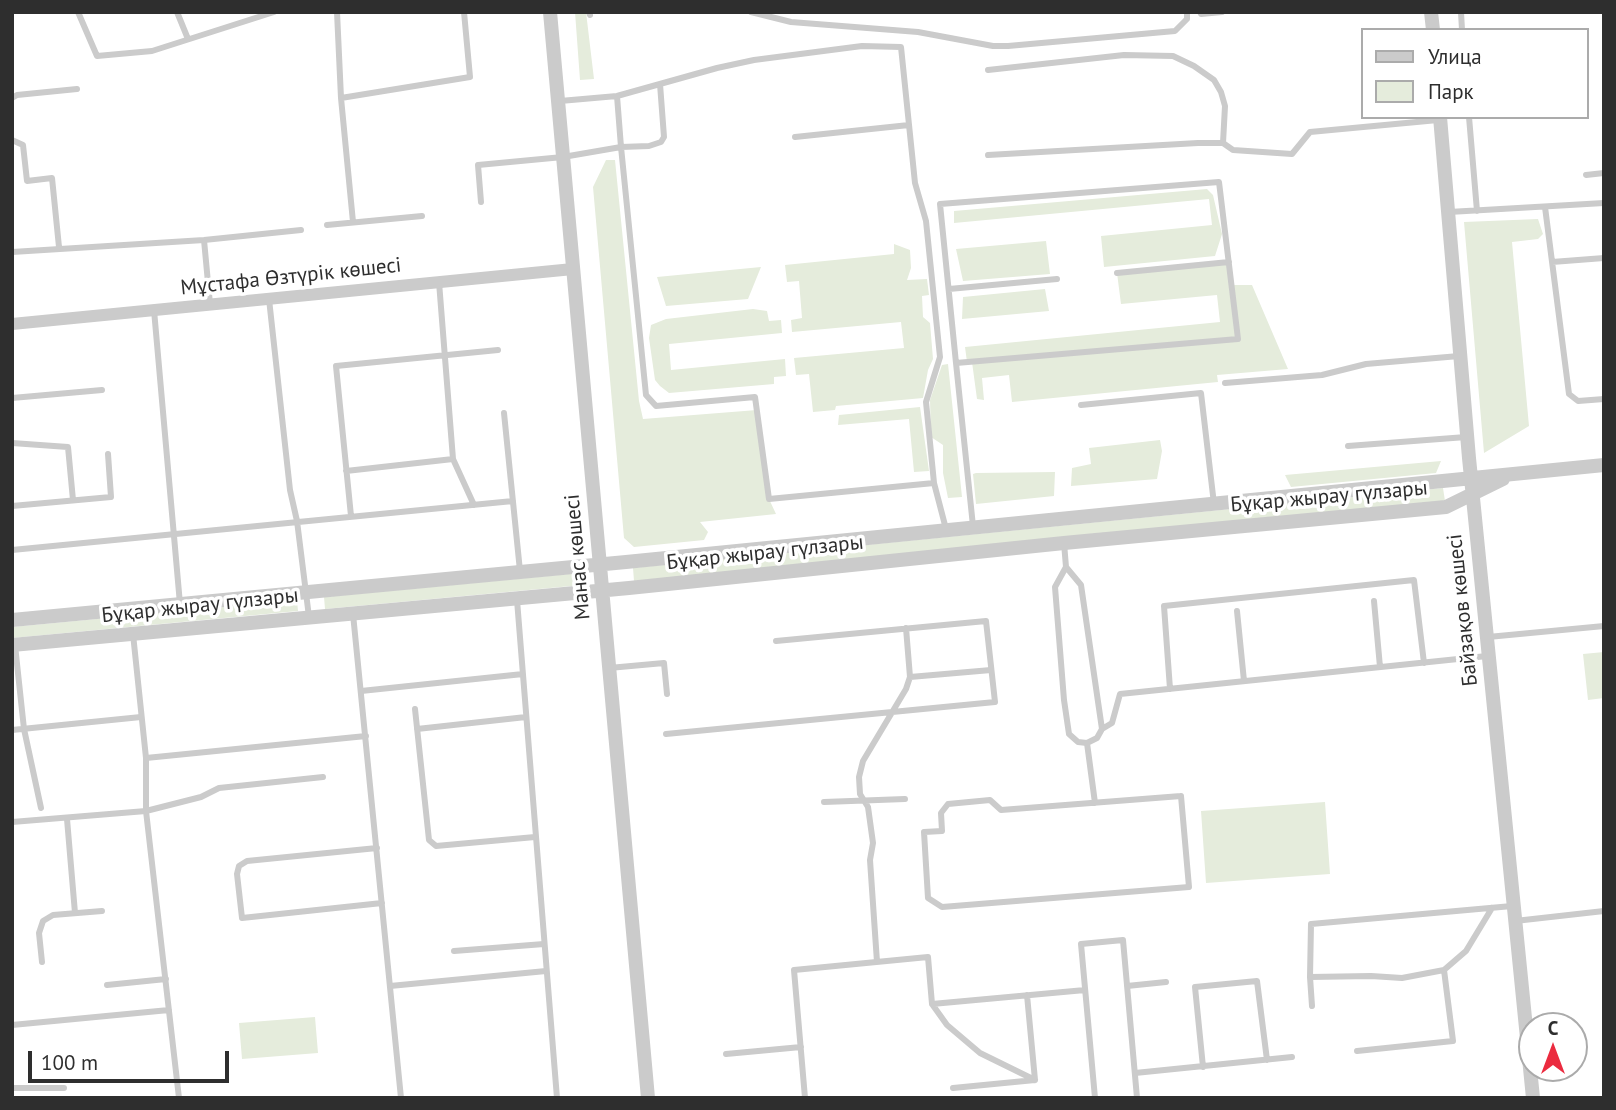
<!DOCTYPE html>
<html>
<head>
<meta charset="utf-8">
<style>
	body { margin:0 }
	#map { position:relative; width:1616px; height:1110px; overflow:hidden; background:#fff; font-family:"PT Sans",sans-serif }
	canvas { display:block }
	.frame { position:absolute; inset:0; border:14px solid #2e2e2e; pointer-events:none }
	.legend { position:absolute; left:1361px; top:28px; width:228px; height:91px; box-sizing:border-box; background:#fff; border:2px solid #ababab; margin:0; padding:9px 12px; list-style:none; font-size:21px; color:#2e2e2e }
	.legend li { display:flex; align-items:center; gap:14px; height:35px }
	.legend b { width:35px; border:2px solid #ababab }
	.north { position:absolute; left:1518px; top:1012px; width:70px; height:70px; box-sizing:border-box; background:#fff; border:2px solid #ababab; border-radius:50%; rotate:0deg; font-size:19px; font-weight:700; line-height:28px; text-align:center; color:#2e2e2e }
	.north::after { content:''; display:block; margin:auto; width:24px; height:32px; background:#eb2b3f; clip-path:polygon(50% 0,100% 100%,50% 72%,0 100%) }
	.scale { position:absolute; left:28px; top:1051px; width:201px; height:32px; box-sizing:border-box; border:4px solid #2e2e2e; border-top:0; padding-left:9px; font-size:21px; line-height:24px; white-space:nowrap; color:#2e2e2e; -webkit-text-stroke:5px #fff; paint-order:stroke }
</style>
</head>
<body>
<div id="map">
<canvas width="1616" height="1110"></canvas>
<div class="frame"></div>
<ul class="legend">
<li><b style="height:9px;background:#cbcbcb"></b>Улица</li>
<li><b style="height:19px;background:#e5ecdc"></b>Парк</li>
</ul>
<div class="north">С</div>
<div class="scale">100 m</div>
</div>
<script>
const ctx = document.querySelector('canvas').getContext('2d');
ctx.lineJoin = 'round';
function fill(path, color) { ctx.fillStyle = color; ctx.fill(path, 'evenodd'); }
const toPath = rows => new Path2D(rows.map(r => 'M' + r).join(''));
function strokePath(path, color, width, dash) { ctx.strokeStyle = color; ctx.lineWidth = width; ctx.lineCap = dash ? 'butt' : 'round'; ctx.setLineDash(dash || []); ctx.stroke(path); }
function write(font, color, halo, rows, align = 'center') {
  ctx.font = font + ' "PT Sans",sans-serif'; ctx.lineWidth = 7; ctx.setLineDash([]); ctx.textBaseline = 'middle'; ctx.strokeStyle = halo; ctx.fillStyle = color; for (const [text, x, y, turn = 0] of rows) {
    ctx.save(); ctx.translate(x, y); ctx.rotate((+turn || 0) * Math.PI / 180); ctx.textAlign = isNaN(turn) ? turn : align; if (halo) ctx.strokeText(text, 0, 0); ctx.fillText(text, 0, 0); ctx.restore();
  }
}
fill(toPath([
	[575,12,586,12,594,79,580,80],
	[606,160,615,160,639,401,643,419,757,410,769,499,776,514,700,522,708,532,704,540,634,547,624,538,593,187],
	[1207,189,1213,195,1222,234,1215,256,1104,267,1101,236,1212,225,1209,199,954,223,954,211],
	[1538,219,1543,234,1538,239,1512,242,1529,426,1484,453,1464,222],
	[1046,241,1050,274,963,281,956,249],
	[894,244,910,250,911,268,907,280,927,279,929,295,922,296,923,317,930,323,933,359,928,370,923,398,836,406,835,410,813,412,809,374,796,375,794,358,904,348,901,322,792,332,791,320,802,318,799,281,787,282,785,265,894,254],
	[1229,262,1232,285,1252,285,1288,369,1217,375,1218,382,1012,402,1009,375,982,378,984,400,977,399,972,362,967,362,965,347,1220,322,1217,295,1121,304,1117,273],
	[761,267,748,299,666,306,657,277],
	[1045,289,1049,311,962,319,963,297],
	[753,309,767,311,769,321,781,320,782,333,669,344,671,370,785,359,786,376,774,377,774,384,669,393,660,386,655,380,649,338,651,325,666,319],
	[948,364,962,497,948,498,943,473,943,445,931,437,930,400,942,365],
	[920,407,929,471,914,472,909,419,838,425,839,415],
	[1160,440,1162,451,1157,479,1071,486,1072,468,1091,464,1089,448],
	[1441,461,1436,473,1291,487,1285,475],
	[1055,472,1054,496,976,504,973,474,976,473],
	[1443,488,1445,501,634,581,633,568],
	[580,573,582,585,325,609,324,597],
	[297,600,298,611,12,638,12,627],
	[1604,652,1604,698,1588,700,1583,654],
	[1325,802,1330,874,1206,883,1201,811],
	[315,1017,318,1053,242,1059,239,1023]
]), '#e5ecdc');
strokePath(toPath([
	[78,12,97,56,152,51,274,12],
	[177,12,188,39],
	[337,12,341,98,353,222],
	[589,12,590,15],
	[751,12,791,22,918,32,993,46,1008,46,1175,31,1187,19,1187,12],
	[1200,12,1201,14,1222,12],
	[1461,12,1462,30],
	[988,70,1124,55,1173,56,1194,66,1214,80,1221,92,1225,106,1223,143],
	[617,96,621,147,649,146,661,142,664,137,660,84],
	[12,98,17,95,77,89],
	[341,98,470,77,464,12],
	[560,101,617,96,717,68,754,60,862,46,901,47,915,183,926,221,940,357,926,402,934,483,946,529],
	[1469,117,1477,211],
	[795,137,909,125],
	[12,140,23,145,27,181,52,178,59,247],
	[988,155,1198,143,1223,143,1233,150,1292,154,1310,132,1438,120],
	[1586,175,1604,173],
	[481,202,478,165,563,157,621,147,646,395,656,406,755,397,769,499,934,483],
	[1545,207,1569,394,1578,401,1604,399],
	[1449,212,1604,203],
	[327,225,422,216],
	[204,240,210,304],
	[12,252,204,240,301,230],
	[1552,262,1604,258],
	[1117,273,1229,262],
	[439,282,453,459],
	[949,289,1057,279],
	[269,299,290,490,297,521,309,617],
	[154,310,180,604],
	[956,363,1238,339,1219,182,940,204,956,363,973,526],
	[1225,383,1322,375,1366,364,1459,356],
	[12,398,102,390],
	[1081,405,1201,393,1214,504],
	[504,413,520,571],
	[12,443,68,447,73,500],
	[1348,446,1466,437],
	[346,471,453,459,474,505],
	[12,506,111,497,108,454],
	[351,516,336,366,498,350],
	[1064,543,1066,567,1055,587,1064,700,1069,734,1078,742,1087,743,1097,738,1102,729,1081,585,1066,567],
	[12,550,513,501],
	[517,600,557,1098],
	[1374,601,1380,667],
	[1237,611,1244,681],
	[353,614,401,1098],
	[133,634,146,758,146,811,179,1098],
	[1488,637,1604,626],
	[15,645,24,729,41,808],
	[609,668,664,663,667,694],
	[910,677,991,670],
	[1170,689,1164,606,1414,580,1424,663],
	[361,691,523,674],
	[415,709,429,840,436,846,535,837],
	[417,729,526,717],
	[1102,729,1112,723,1120,694,1487,656],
	[12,730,141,717],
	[666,734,995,702,986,621,776,641],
	[1087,743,1095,803],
	[146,758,366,736],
	[1181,796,1189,887,942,907,928,898,924,832,942,831,941,813,948,804,990,800,1001,810,1181,796],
	[824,802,905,799],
	[67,819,75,913],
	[12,822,146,811,201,797,219,788,323,777],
	[377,848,247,861,239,866,237,874,242,918,382,903],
	[1515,921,1604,911],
	[454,951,544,944],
	[42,962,39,933,43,921,53,915,102,911],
	[877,962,870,860,873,843,868,807,860,794,859,777,863,761,906,689,910,677,906,628],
	[1310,977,1371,976,1402,978,1444,970,1466,951,1492,908],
	[107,985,166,979],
	[390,986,546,971],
	[1127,986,1166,982],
	[932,1004,1085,990],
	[1312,1006,1310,977,1311,924,1512,906],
	[12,1025,169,1010],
	[1357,1051,1453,1041,1444,970],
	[726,1054,801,1047],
	[1203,1067,1195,987,1257,981,1267,1060],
	[1135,1073,1292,1057],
	[12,1088,64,1088],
	[953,1088,1035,1080,1027,995],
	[805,1098,794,970,928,957,932,1004,947,1025,980,1053,1035,1080],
	[1095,1098,1081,944,1123,940,1137,1098]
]), '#cbcbcb', 6);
strokePath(toPath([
	[12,324,573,269]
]), '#cbcbcb', 12);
strokePath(toPath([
	[550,12,648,1098],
	[1431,12,1433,30],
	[1440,117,1469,458,1533,1098],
	[12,620,626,562,1604,465],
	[12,645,629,588,1064,543,1446,507,1503,479]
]), '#cbcbcb', 14);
write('21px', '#2e2e2e', '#fff', [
	["Мұстафа Өзтүрік көшесі",291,277,-6],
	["Бұқар жырау гүлзары",1329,497,-5],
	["Бұқар жырау гүлзары",765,553,-6],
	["Манас көшесі",578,557,-95],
	["Бұқар жырау гүлзары",200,606,-6],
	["Байзақов көшесі",1463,610,-96]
]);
</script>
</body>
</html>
